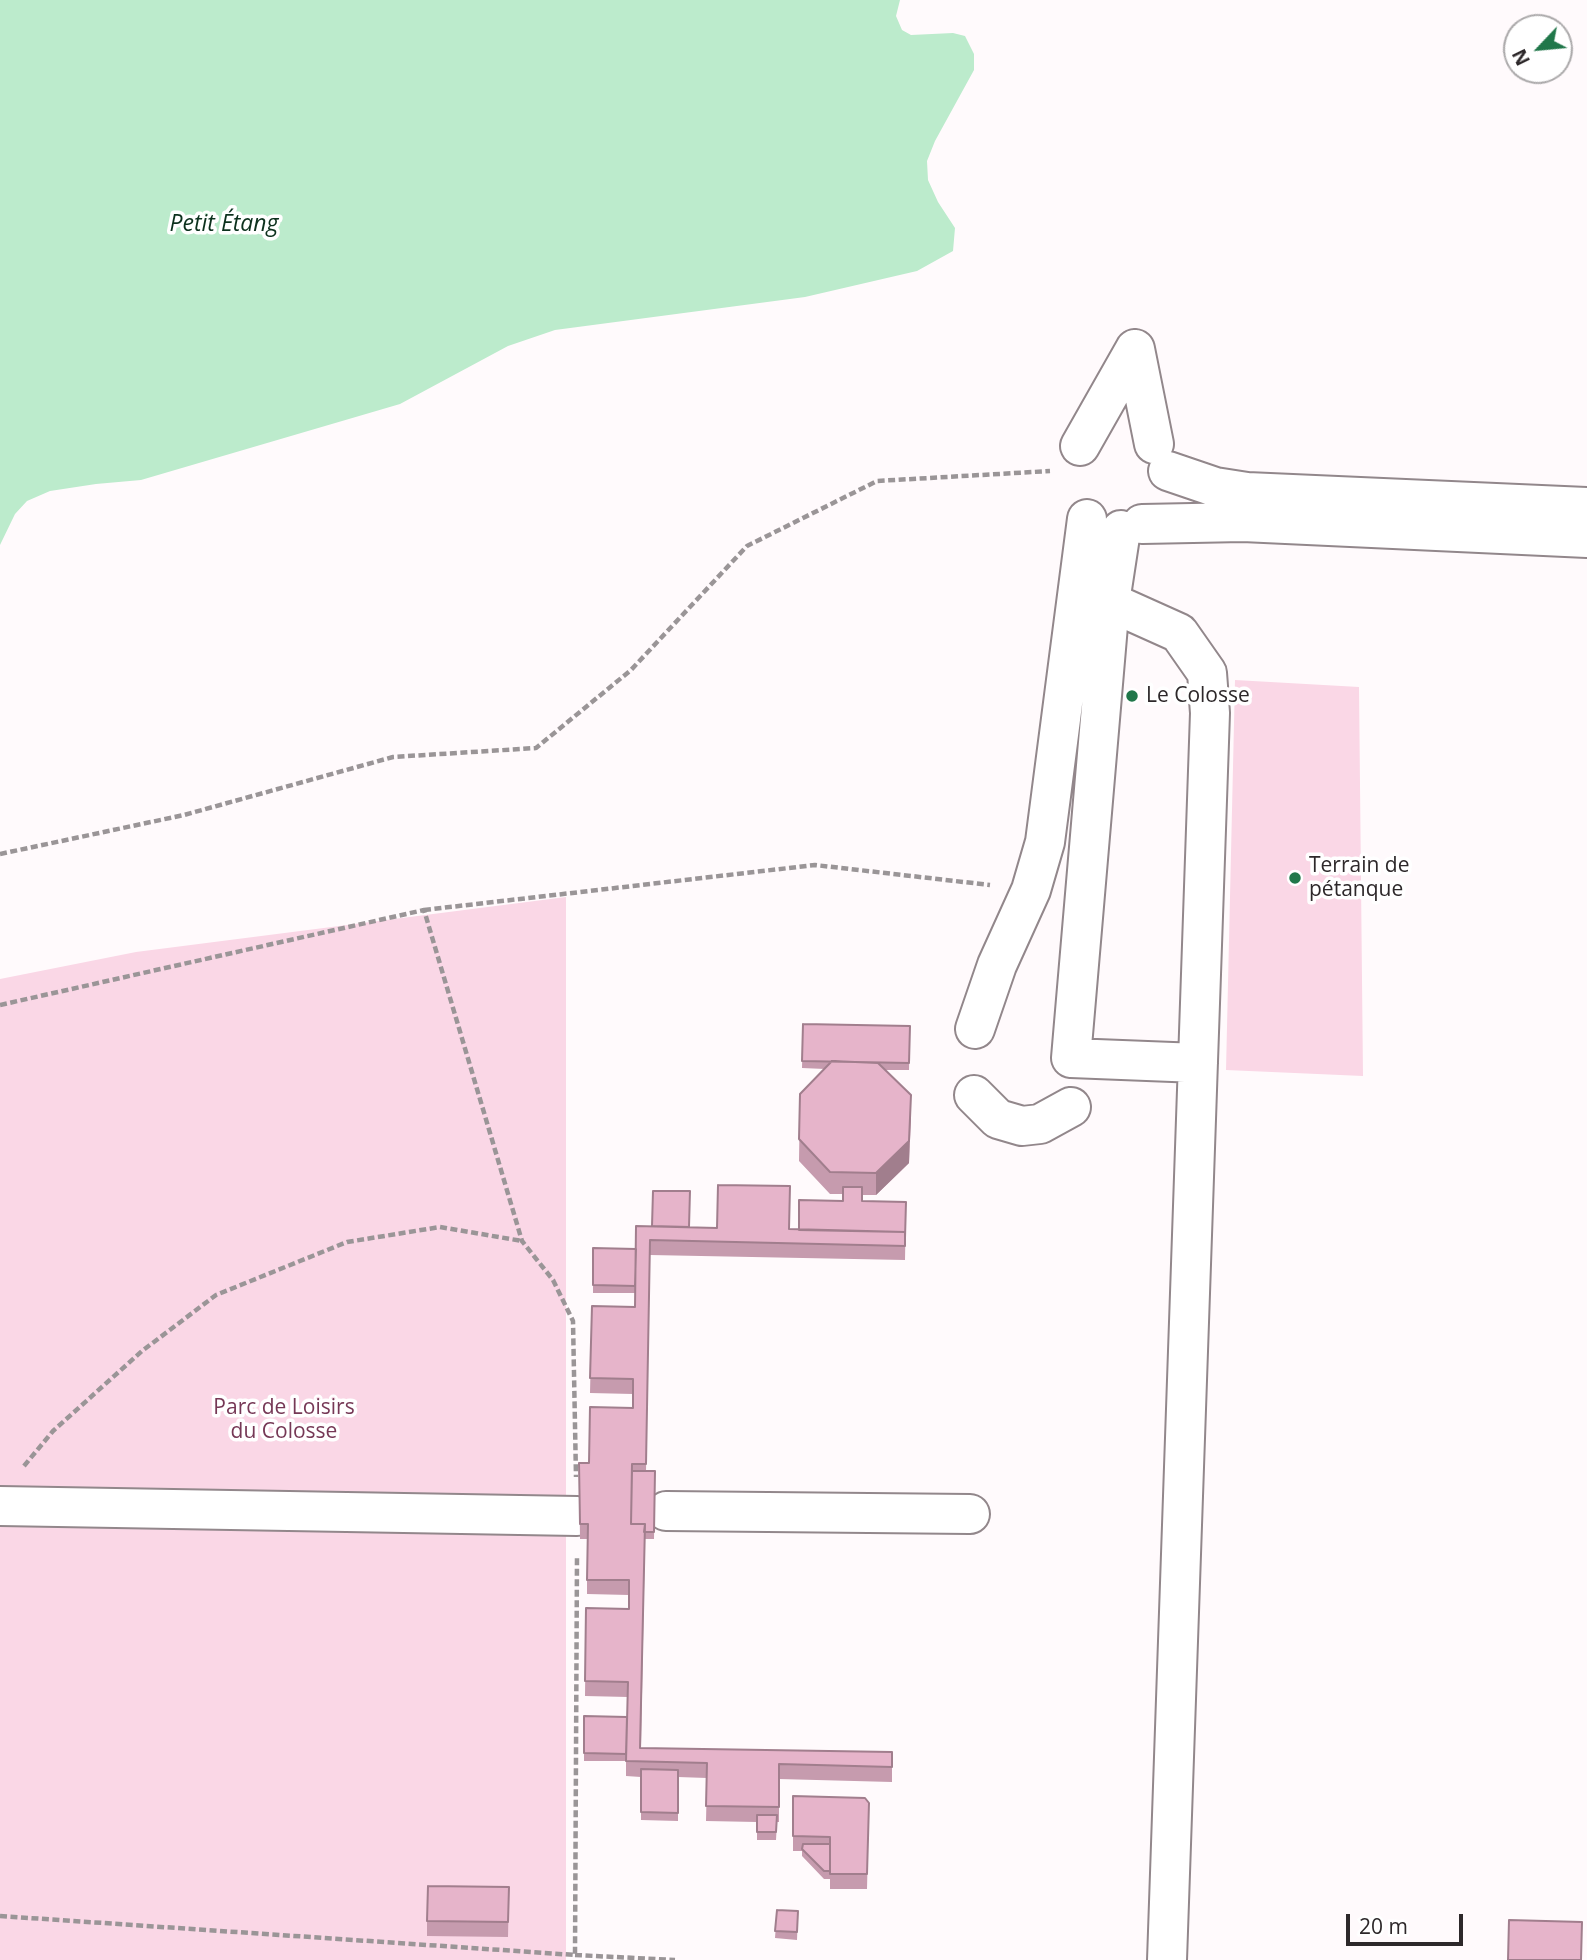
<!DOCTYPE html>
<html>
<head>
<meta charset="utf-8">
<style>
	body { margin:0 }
	#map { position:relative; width:1587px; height:1960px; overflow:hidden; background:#fffafc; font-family:"Open Sans",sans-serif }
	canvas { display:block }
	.north { position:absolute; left:1503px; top:14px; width:70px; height:70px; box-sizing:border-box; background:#fff; border:2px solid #aba9aa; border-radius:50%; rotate:244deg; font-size:19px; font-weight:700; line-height:28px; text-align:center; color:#2d282a }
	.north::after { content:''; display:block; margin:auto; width:24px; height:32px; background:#20774a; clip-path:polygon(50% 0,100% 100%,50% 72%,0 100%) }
	.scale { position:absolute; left:1346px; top:1914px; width:117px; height:32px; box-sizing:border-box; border:4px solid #2d282a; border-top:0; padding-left:9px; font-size:21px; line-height:24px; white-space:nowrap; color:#2d282a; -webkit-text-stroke:5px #fff; paint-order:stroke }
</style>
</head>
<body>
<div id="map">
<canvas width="1587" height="1960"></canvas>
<div class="north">N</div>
<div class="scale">20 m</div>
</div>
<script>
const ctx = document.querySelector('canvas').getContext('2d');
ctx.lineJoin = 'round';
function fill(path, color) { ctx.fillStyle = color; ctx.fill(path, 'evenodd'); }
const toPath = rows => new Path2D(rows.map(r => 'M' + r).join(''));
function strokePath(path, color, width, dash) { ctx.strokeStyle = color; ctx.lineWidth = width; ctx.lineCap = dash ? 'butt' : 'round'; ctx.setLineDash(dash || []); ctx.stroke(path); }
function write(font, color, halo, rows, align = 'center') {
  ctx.font = font + ' "Open Sans",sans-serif'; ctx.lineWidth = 7; ctx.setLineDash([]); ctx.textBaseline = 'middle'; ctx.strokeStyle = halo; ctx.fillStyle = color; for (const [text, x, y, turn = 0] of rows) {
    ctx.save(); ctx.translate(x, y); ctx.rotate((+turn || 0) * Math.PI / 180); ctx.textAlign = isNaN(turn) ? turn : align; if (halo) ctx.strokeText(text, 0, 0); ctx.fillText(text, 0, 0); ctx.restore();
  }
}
fill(toPath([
	[1235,680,1359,687,1363,1076,1226,1070],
	[566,897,566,1960,0,1960,0,979,136,952]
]), '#fad7e6');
fill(toPath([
	[0,0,900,0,896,16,902,30,911,35,953,33,965,36,974,54,974,70,935,141,927,161,928,180,938,202,955,228,953,251,917,271,805,297,555,330,508,346,400,404,141,480,96,484,50,491,27,501,15,514,0,545]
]), '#bcebcc');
const minor = toPath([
	[1135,349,1154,444],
	[1080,446,1135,349],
	[1168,471,1215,487,1247,492,1587,507],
	[1142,524,1243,522,1587,538],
	[1121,530,1110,602,1071,1058,1198,1063],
	[1110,602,1179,633,1207,673,1210,713,1167,1960],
	[975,1029,997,965,1031,890,1045,842,1087,519],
	[974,1095,998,1119,1022,1126,1040,1124,1071,1107],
	[0,1506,577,1516],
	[666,1511,970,1514]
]);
strokePath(minor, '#92878b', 42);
strokePath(toPath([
	[0,854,184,815,393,757,536,748,631,670,747,546,877,481,1050,471],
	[424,910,815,865,990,885],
	[0,1005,424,910,522,1241,553,1280,573,1321,576,1477],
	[24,1466,53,1431,142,1351,216,1295,347,1242,440,1227,522,1241],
	[0,1916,575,1955,577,1556],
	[575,1955,675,1960]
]), '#9a9597', 4.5, [7, 3.5]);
strokePath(minor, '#fff', 38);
fill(toPath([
	[803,1024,910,1026,909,1070,885,1070,911,1117,909,1163,876,1195,862,1195,862,1201,906,1202,905,1260,650,1255,646,1471,655,1471,654,1539,645,1539,641,1748,892,1752,892,1782,779,1779,779,1822,777,1822,776,1840,757,1840,757,1822,706,1821,707,1778,678,1777,678,1821,641,1820,641,1777,626,1776,626,1761,584,1761,584,1716,627,1717,628,1697,585,1696,586,1608,629,1609,629,1595,587,1594,587,1539,580,1539,579,1463,589,1463,633,1408,633,1394,590,1393,592,1306,635,1307,635,1293,593,1293,593,1248,636,1249,636,1226,799,1230,843,1201,843,1194,830,1194,799,1161,800,1094,825,1069,802,1068],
	[869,1803,867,1889,830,1889,830,1852,830,1879,824,1879,802,1856,802,1851,793,1851,793,1836],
	[509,1887,508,1937,427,1936,427,1921],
	[777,1910,798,1911,797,1940,775,1938]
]), '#c69bae');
fill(toPath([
	[911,1095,909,1163,876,1195,876,1173]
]), '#a17e8d');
const building = toPath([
	[803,1024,910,1026,909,1063,802,1061,803,1024],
	[832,1061,878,1063,911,1095,909,1141,876,1173,830,1172,799,1139,800,1094,832,1061],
	[718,1185,790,1186,789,1229,905,1232,905,1246,650,1240,646,1464,632,1464,631,1524,645,1524,640,1748,892,1752,892,1767,779,1764,779,1807,706,1806,707,1763,626,1761,628,1682,585,1681,586,1608,629,1609,629,1580,587,1580,588,1524,580,1524,579,1463,589,1463,590,1407,633,1408,633,1379,590,1378,592,1306,635,1307,636,1226,717,1228,718,1185],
	[843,1187,862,1187,862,1201,906,1202,905,1238,905,1232,799,1230,799,1200,843,1201,843,1187],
	[653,1191,690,1191,689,1227,652,1226,653,1191],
	[593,1248,636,1249,635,1286,593,1285,593,1248],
	[632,1471,655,1471,654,1532,644,1532,645,1524,631,1524,632,1471],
	[584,1716,627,1717,626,1754,584,1753,584,1716],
	[641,1769,678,1770,678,1813,641,1812,641,1769],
	[793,1796,865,1798,869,1803,867,1874,830,1874,830,1837,793,1836,793,1796],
	[757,1815,777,1815,776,1832,757,1832,757,1815],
	[803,1844,830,1844,830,1871,824,1871,802,1849,803,1844],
	[428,1886,509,1887,508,1922,427,1921,428,1886],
	[777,1910,798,1911,797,1932,775,1931,777,1910],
	[1509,1920,1582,1922,1581,1960,1508,1960,1509,1920]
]);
fill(building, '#e6b4ca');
strokePath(building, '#a17e8d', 2);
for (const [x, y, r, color] of [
	[1132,696,7,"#20774a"],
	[1295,878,7,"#20774a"]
]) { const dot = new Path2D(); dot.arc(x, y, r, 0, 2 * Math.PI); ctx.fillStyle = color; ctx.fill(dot); strokePath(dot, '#fff', 2.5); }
write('21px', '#2d282a', '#fff', [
	["Le Colosse",1146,696],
	["Terrain de",1309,866],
	["pétanque",1309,890]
], 'left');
write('21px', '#763856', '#fff', [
	["Parc de Loisirs",284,1408],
	["du Colosse",284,1432]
]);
write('italic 23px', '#0c311d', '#fff', [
	["Petit Étang",224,224]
]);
</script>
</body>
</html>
